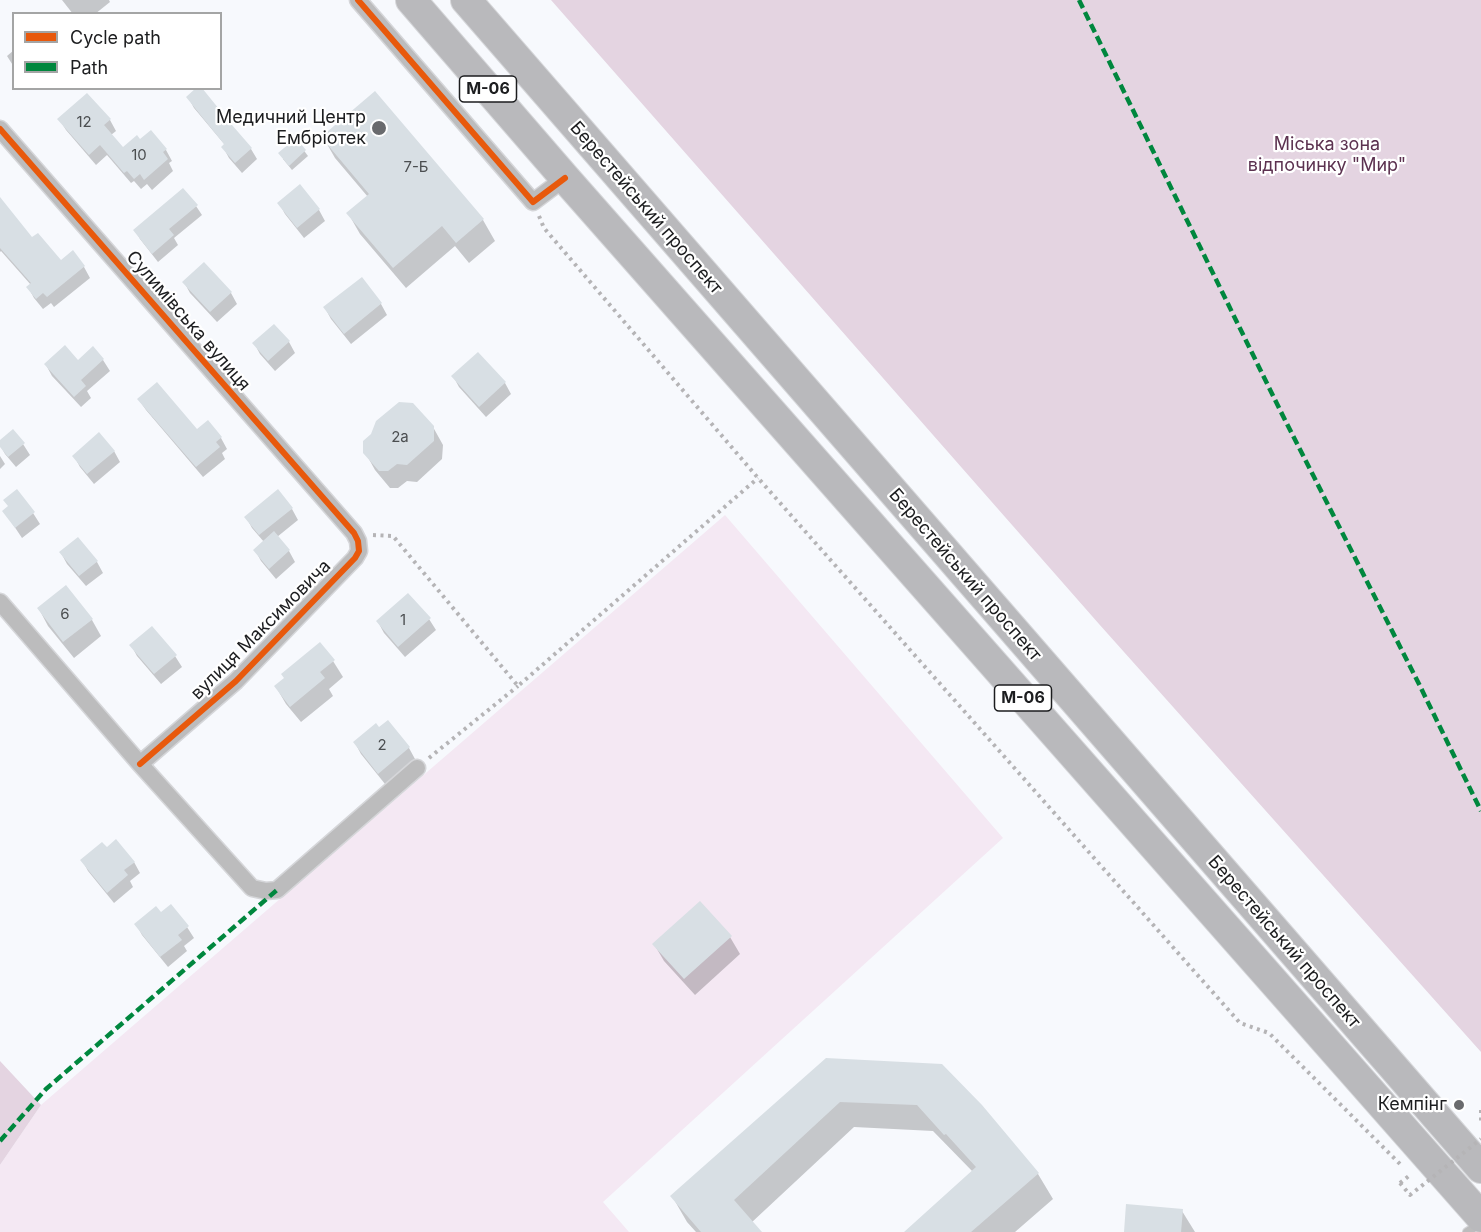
<!DOCTYPE html>
<html>
<head>
<meta charset="utf-8">
<style>
	body { margin:0 }
	#map { position:relative; width:1481px; height:1232px; overflow:hidden; background:#f7f9fd; font-family:Inter,sans-serif }
	canvas { display:block }
	.legend { position:absolute; left:12px; top:12px; width:210px; height:78px; box-sizing:border-box; background:#fff; border:2px solid #a4a5a5; margin:0; padding:8px 10px; list-style:none; font-size:18px; color:#1c1d1f }
	.legend li { display:flex; align-items:center; gap:12px; height:30px }
	.legend b { width:30px; border:2px solid #a4a5a5 }
</style>
</head>
<body>
<div id="map">
<canvas width="1481" height="1232"></canvas>
<ul class="legend">
<li><b style="height:8px;background:#e8590c"></b>Cycle path</li>
<li><b style="height:8px;background:#00873e"></b>Path</li>
</ul>
</div>
<script>
const ctx = document.querySelector('canvas').getContext('2d');
ctx.lineJoin = 'round';
function fill(path, color) { ctx.fillStyle = color; ctx.fill(path, 'evenodd'); }
const toPath = rows => new Path2D(rows.map(r => 'M' + r).join(''));
function strokePath(path, color, width, dash) { ctx.strokeStyle = color; ctx.lineWidth = width; ctx.lineCap = dash ? 'butt' : 'round'; ctx.setLineDash(dash || []); ctx.stroke(path); }
function write(font, color, halo, rows, align = 'center') {
  ctx.font = font + ' Inter,sans-serif'; ctx.lineWidth = 4.5; ctx.setLineDash([]); ctx.textBaseline = 'middle'; ctx.strokeStyle = halo; ctx.fillStyle = color; for (const [text, x, y, turn = 0] of rows) {
    ctx.save(); ctx.translate(x, y); ctx.rotate((+turn || 0) * Math.PI / 180); ctx.textAlign = isNaN(turn) ? turn : align; if (halo) ctx.strokeText(text, 0, 0); ctx.fillText(text, 0, 0); ctx.restore();
  }
}
fill(toPath([
	[725,515,1003,838,603,1202,629,1232,0,1232,0,1165,41,1105]
]), '#f4e8f3');
fill(toPath([
	[551,0,1481,0,1481,1052,1099,624],
	[0,1061,41,1105,0,1165]
]), '#e4d4e1');
fill(toPath([
	[62,0,109,0,110,2,95,14,73,14],
	[14,50,14,67,7,56],
	[188,97,251,149,257,159,242,173,229,158,223,147,225,145,194,108],
	[59,119,110,120,116,131,111,135,123,149,140,141,150,132,166,150,172,161,169,163,173,171,152,190,147,184,141,189,134,181,131,183,107,155,96,165,66,130],
	[323,137,483,220,495,241,469,263,455,246,406,288,360,234,348,213,368,197,335,158],
	[296,140,308,156,292,170,283,159],
	[279,203,319,210,325,221,304,238,285,214],
	[196,206,202,215,174,238,178,245,158,262,140,239,135,230],
	[0,208,32,239,61,262,72,252,84,267,90,278,54,307,51,303,43,309,34,298,28,287,31,285,1,251,0,252],
	[361,279,381,304,387,315,351,344,331,319,325,308],
	[184,282,231,293,237,304,217,322,190,293],
	[274,326,289,342,295,353,275,371,260,354,254,343],
	[478,354,505,383,511,394,486,417,459,387,453,376],
	[103,360,110,371,87,391,91,398,81,407,52,376,46,365],
	[139,400,197,431,221,438,227,449,222,453,225,459,203,477,146,410],
	[433,427,443,445,442,459,417,482,407,481,398,488,390,488,375,470,365,452],
	[0,442,23,444,30,455,16,467,5,454,0,445],
	[114,451,120,462,94,484,80,467,74,456],
	[0,456,5,464,0,469],
	[17,491,33,513,40,524,22,538,4,511,9,507],
	[292,509,298,520,277,537,289,551,295,562,276,579,261,561,255,550,264,542,252,528,246,517],
	[61,553,97,562,103,573,86,586,67,564],
	[408,595,429,619,436,630,405,657,384,633,378,622],
	[39,609,92,620,101,636,74,658,48,626],
	[131,645,175,656,182,667,161,684,137,656],
	[333,661,343,677,329,689,333,696,301,722,286,704,276,687],
	[388,722,409,748,415,759,385,784,361,754,355,743],
	[106,849,134,862,140,873,130,881,133,887,114,903,88,871,82,860],
	[161,914,187,927,194,938,184,946,187,951,168,967,142,935,136,924],
	[730,937,740,954,695,995,664,961,654,944],
	[827,1059,941,1065,1038,1174,1053,1199,1015,1232,906,1232,973,1172,933,1131,854,1127,751,1223,760,1232,696,1232,687,1222,672,1196],
	[1182,1211,1195,1232,1125,1232]
]), '#0003');
fill(toPath([
	[196,88,202,88,232,125,252,148,235,163,221,147,224,144,186,97],
	[375,91,484,219,456,243,442,226,393,268,346,213,369,194,321,137],
	[87,93,111,119,104,125,123,147,137,135,140,139,151,130,167,149,163,152,168,159,144,180,140,174,134,179,127,171,124,173,100,145,89,155,57,119],
	[296,138,306,150,289,166,278,153],
	[300,184,320,209,297,228,277,203],
	[183,188,198,205,169,229,174,235,152,254,133,230],
	[0,197,32,237,38,233,61,260,73,250,85,266,47,297,43,293,36,299,26,287,31,283,0,248],
	[204,262,232,292,210,312,182,282],
	[362,277,382,303,344,334,323,307],
	[274,324,290,341,268,361,252,343],
	[65,345,78,360,93,346,104,359,81,380,86,386,74,397,44,364],
	[478,352,506,382,479,407,451,376],
	[157,382,197,429,208,420,222,437,216,442,220,447,196,467,137,399],
	[399,402,413,403,434,426,434,441,407,465,397,464,388,471,379,471,363,453,363,441,371,434,376,421],
	[13,429,25,443,8,457,0,447,0,440],
	[99,432,115,451,87,474,72,456],
	[17,489,35,512,15,528,2,511,8,506,3,500],
	[278,489,293,508,259,535,244,517],
	[274,531,290,550,269,569,253,550],
	[78,537,98,561,79,576,59,552],
	[66,585,93,619,63,642,37,608],
	[408,593,431,618,398,647,376,621],
	[152,626,177,655,154,674,129,645],
	[320,642,335,660,320,672,325,678,290,707,274,686,284,678,281,674],
	[388,720,410,747,378,774,353,742,376,723,379,727],
	[116,839,135,862,124,870,128,875,107,893,80,860,102,842,107,847],
	[700,901,732,936,684,979,652,944],
	[171,904,189,926,178,935,182,940,160,957,134,924,156,906,161,912],
	[826,1058,942,1064,982,1105,1039,1173,971,1232,904,1232,976,1167,946,1134,944,1135,917,1105,840,1102,734,1200,762,1232,701,1232,670,1196],
	[1126,1204,1183,1209,1181,1232,1124,1232]
]), '#d8dfe4');
const lane = toPath([
	[1467,1232,1481,1223]
]);
const street = toPath([
	[358,0,533,202,565,178],
	[0,129,354,533,358,541,359,551,355,558,236,681,140,764],
	[0,602,140,764,252,888,266,891,277,890,417,768]
]);
const highway = toPath([
	[411,0,565,178,1481,1217],
	[466,0,1481,1168]
]);
strokePath(lane, '#d5d6d9', 10);
strokePath(street, '#d5d6d9', 19);
strokePath(highway, '#d5d6d9', 32);
strokePath(toPath([
	[539,216,544,228,758,478,1240,1023,1269,1033,1400,1164],
	[373,535,393,536,518,686,758,478],
	[429,758,518,686],
	[1481,1110,1481,1124],
	[1400,1183,1410,1175]
]), '#b5b4b6', 4, [3, 4.5]);
strokePath(lane, '#bcbcbd', 8);
strokePath(street, '#bcbcbd', 16);
strokePath(highway, '#b9b9bc', 30);
strokePath(toPath([
	[1400,1183,1410,1195,1481,1139]
]), '#b5b4b6', 4, [3, 4.5]);
strokePath(toPath([
	[1079,0,1281,412,1419,684,1481,811],
	[0,1141,46,1089,277,890]
]), '#00873e', 4.5, [9, 4.5]);
strokePath(toPath([
	[358,0,533,202,565,178],
	[0,129,354,533,358,541,359,551,355,558,236,681,140,764]
]), '#e8590c', 6);
for (const [x, y, r, color] of [
	[379,128,8,"#696a6d"],
	[1459,1105,6,"#696a6d"]
]) { const dot = new Path2D(); dot.arc(x, y, r, 0, 2 * Math.PI); ctx.fillStyle = color; ctx.fill(dot); strokePath(dot, '#fff', 2); }
write('15px', '#4b4e50', null, [
	["12",84,122],
	["10",139,155],
	["7-Б",416,167],
	["2а",400,437],
	["6",65,614],
	["1",403,620],
	["2",382,745]
]);
for (const [x, y, w] of [
	[488,89,57],
	[1023,698,57]
]) { const box = new Path2D(); box.roundRect(x - w / 2, y - 13, w, 26, 4.5); ctx.fillStyle = '#fff'; ctx.fill(box); strokePath(box, '#1c1d1f', 1.5); }
write('bold 16px', '#1c1d1f', null, [
	["М-06",488,89],
	["М-06",1023,698]
]);
write('18px', '#1c1d1f', '#fff', [
	["Медичний Центр",366,118],
	["Ембріотек",366,139],
	["Кемпінг",1447,1105]
], 'right');
write('18px', '#5c3250', '#fff', [
	["Міська зона",1327,145],
	["відпочинку \"Мир\"",1327,166]
]);
write('18px', '#1c1d1f', '#fff', [
	["Берестейський проспект",646,208,49],
	["Сулимівська вулиця",188,321,49],
	["Берестейський проспект",965,575,49],
	["вулиця Максимовича",261,630,-45],
	["Берестейський проспект",1284,942,49]
]);
</script>
</body>
</html>
